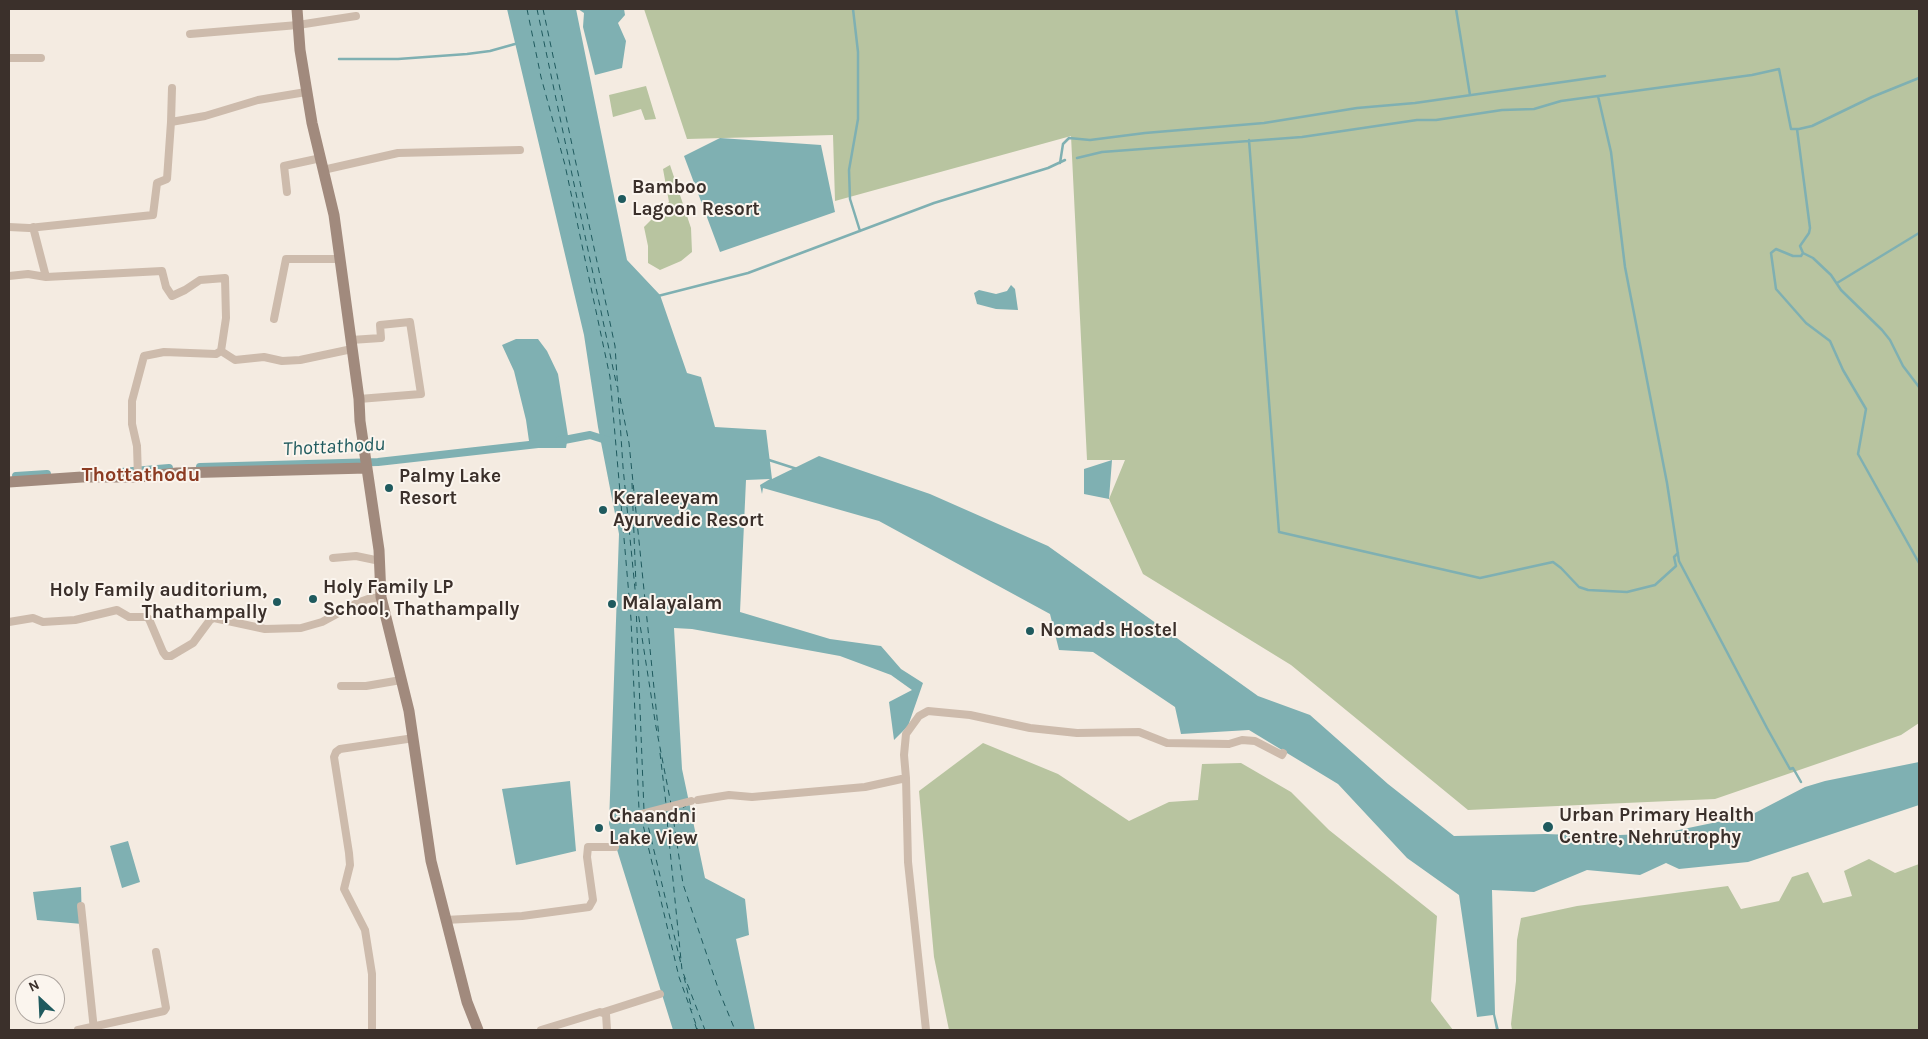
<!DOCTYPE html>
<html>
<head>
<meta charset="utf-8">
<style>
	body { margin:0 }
	#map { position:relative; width:1928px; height:1039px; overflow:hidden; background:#f4ebe1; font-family:Karla,sans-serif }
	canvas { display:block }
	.frame { position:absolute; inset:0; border:10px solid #3b302b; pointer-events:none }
	.north { position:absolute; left:15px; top:974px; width:50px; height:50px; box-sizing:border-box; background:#fbf5ee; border:1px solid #aea6a0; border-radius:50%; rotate:335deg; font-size:14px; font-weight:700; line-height:20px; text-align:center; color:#3b302b }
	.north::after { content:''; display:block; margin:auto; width:18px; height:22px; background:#1f5a5e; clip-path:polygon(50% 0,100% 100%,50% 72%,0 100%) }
</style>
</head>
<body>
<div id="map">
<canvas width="1928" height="1039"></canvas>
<div class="frame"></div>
<div class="north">N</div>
</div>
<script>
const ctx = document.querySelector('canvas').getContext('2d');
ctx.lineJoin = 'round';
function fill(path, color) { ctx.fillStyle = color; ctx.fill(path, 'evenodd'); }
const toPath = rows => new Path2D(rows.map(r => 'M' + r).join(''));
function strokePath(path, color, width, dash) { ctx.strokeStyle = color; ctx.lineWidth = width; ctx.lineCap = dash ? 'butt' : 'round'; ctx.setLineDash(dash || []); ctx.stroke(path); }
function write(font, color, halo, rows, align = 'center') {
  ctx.font = font + ' Karla,sans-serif'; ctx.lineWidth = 4; ctx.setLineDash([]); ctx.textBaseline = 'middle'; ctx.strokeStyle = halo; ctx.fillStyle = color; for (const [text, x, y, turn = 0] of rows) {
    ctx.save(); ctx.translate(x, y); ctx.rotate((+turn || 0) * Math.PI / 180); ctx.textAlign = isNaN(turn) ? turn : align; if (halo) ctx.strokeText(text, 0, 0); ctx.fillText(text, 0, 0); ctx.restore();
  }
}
fill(toPath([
	[644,9,1919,9,1919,723,1901,735,1715,799,1468,810,1291,665,1143,574,1109,499,1125,460,1087,460,1071,136,835,201,833,135,687,139],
	[646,86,656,119,645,120,641,109,613,117,609,95],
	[670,165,691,228,692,252,681,261,660,270,648,263,648,246,644,227,669,202,663,169],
	[983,743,1058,774,1129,821,1169,802,1198,800,1202,764,1241,763,1291,792,1329,830,1437,916,1431,1001,1453,1030,949,1030,934,957,919,791],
	[1869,859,1895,873,1919,864,1919,1030,1512,1030,1511,1024,1516,981,1517,940,1521,918,1577,906,1728,886,1741,909,1779,901,1792,877,1808,872,1823,903,1852,896,1844,871]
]), '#b8c4a0');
fill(toPath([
	[507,9,576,9,627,260,660,295,687,373,701,377,715,427,766,430,772,479,819,456,930,494,1048,546,1258,696,1310,715,1388,784,1454,836,1546,834,1598,836,1664,833,1751,815,1805,787,1825,781,1919,762,1919,805,1748,862,1679,869,1666,863,1640,875,1587,870,1534,892,1492,890,1495,1014,1499,1030,1496,1030,1493,1015,1477,1017,1459,895,1407,858,1338,784,1249,730,1181,734,1175,707,1093,652,1059,650,1050,614,879,521,763,488,762,494,760,485,770,479,746,480,740,612,830,639,881,646,901,669,923,683,908,726,894,740,889,702,912,690,891,675,840,656,692,629,674,628,682,769,705,878,745,899,749,935,736,939,755,1030,673,1030,609,824,619,534,598,427,584,335],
	[578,9,624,9,625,15,618,23,626,41,622,68,595,75,583,27,584,13],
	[720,138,821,145,835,212,720,252,684,156],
	[1011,285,1015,289,1018,310,996,309,977,304,974,293,979,290,996,294,1007,291],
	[516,339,538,339,547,351,558,374,568,436,566,448,530,448,526,420,514,371,502,345],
	[1112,460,1109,499,1084,494,1084,469],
	[570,781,576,851,516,865,502,789],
	[128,841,140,882,122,888,110,846],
	[81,887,82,924,37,920,33,892]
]), '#7fb0b2');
strokePath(toPath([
	[853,9,858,52,858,119,849,170,850,199,860,231],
	[1456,9,1470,95],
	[339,59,398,59,467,54,490,51,515,44],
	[1598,96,1611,152,1625,267,1667,483,1679,561,1767,728,1790,769,1793,768,1801,782],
	[1797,129,1810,228,1809,233,1800,246,1803,253,1813,258,1831,275,1841,290,1882,330,1890,340,1903,366,1919,387],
	[1249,140,1279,532,1480,578,1553,562,1561,568,1579,587,1588,590,1627,592,1655,585,1676,566,1674,557,1678,553],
	[1077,158,1102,152,1302,137,1417,120,1436,120,1502,110,1534,109,1561,101,1752,75,1779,69,1791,129,1799,129,1812,126,1872,97,1919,78],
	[1060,163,1063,144,1069,138,1090,140,1145,133,1264,123,1357,108,1415,103,1605,76],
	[1803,253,1801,256,1793,256,1776,249,1771,253,1776,289,1806,323,1830,341,1843,370,1866,409,1858,454,1919,563],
	[1837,283,1919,233],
	[658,296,748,273,934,203,1048,168,1065,160],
	[769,460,797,469]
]), '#7fb0b2', 2.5);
strokePath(toPath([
	[559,441,590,435,609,441],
	[200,467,378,462,538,444],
	[121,472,169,468],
	[16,476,47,474]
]), '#7fb0b2', 8);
strokePath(toPath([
	[527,9,541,77,565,165,610,377,631,619,639,810],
	[537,9,617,387],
	[543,9,615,346,623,467,636,599,656,727,671,804],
	[620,398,629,443,659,737],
	[632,483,636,586],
	[636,605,644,811],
	[660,753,666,804],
	[666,810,682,970,705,1030],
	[672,810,683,884,719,991,735,1030],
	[673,812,686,806],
	[641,816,679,977,698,1030],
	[646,817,681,964],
	[684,977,692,1010],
	[695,1024,697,1030]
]), '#1f5a5e', 1, [6, 5]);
strokePath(toPath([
	[190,34,298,25,356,16],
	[9,58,41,58],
	[171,122,172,88],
	[323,170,398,153,520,150],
	[287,192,284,166,321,158],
	[9,227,29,228,153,215,157,183,167,179,171,122,205,116,258,100,306,92],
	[33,227,46,277],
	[9,276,28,274,46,277,162,271,166,287,172,296,185,290,200,280,225,278,226,318,221,351,235,360,264,357,282,361,300,360,352,349],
	[274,319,286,259,340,259],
	[351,340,381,338,380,325,410,322,421,394,359,399],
	[138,477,137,446,132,424,132,401,144,356,164,352,216,354,221,351],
	[333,558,356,556,380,561],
	[9,622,33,618,43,622,75,620,117,610,129,617,146,617,149,619,163,652,166,656,171,656,193,643,210,620,214,618,265,629,301,628,322,622,357,603,368,599,381,597],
	[341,686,366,686,401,680],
	[906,778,904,755,906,734,919,716,928,711,970,715,1030,728,1077,733,1139,732,1167,743,1229,744,1242,740,1255,741,1282,755,1283,753],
	[698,800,729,795,752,797,865,787,906,778,908,862,926,1030],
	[622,819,691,801],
	[81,906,94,1030],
	[445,920,522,916,589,907,593,900,587,857,588,847,615,847],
	[604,1012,660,994],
	[78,1030,164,1011,166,1008,156,952],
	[372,1030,372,974,365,930,344,889,350,865,349,853,334,757,336,752,340,749,414,738],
	[541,1030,600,1012,606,1014,607,1030]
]), '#cdbbac', 8);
strokePath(toPath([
	[297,9,300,50,312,123,334,215,340,259,359,399,360,421,379,550,381,597,409,711,431,861,467,1002,478,1030],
	[9,482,82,477,138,477,177,473,367,468]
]), '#a18a7d', 11);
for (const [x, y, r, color] of [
	[622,199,5,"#1f5a5e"],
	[389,488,5,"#1f5a5e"],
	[603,510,5,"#1f5a5e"],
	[313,599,5,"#1f5a5e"],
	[277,602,5,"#1f5a5e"],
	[612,604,5,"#1f5a5e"],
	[1030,631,5,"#1f5a5e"],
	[1548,827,6,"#1f5a5e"],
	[599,828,5,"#1f5a5e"]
]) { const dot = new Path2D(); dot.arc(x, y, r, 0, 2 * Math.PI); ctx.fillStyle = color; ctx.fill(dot); strokePath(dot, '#fbf5ee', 2); }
write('bold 19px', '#3b302b', '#fbf5ee', [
	["Bamboo",632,188],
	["Lagoon Resort",632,210],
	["Palmy Lake",399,477],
	["Resort",399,499],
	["Keraleeyam",613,499],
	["Ayurvedic Resort",613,521],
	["Holy Family LP",323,588],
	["School, Thathampally",323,610],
	["Holy Family auditorium,",267,591,"right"],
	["Thathampally",267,613,"right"],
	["Malayalam",622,604],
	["Nomads Hostel",1040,631],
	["Urban Primary Health",1559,816],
	["Centre, Nehrutrophy",1559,838],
	["Chaandni",609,817],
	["Lake View",609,839]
], 'left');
write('italic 20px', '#1f5a5e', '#fbf5ee', [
	["Thottathodu",334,447,-3]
]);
write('bold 20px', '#8c3b22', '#fbf5ee', [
	["Thottathodu",141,475]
]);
</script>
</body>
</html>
